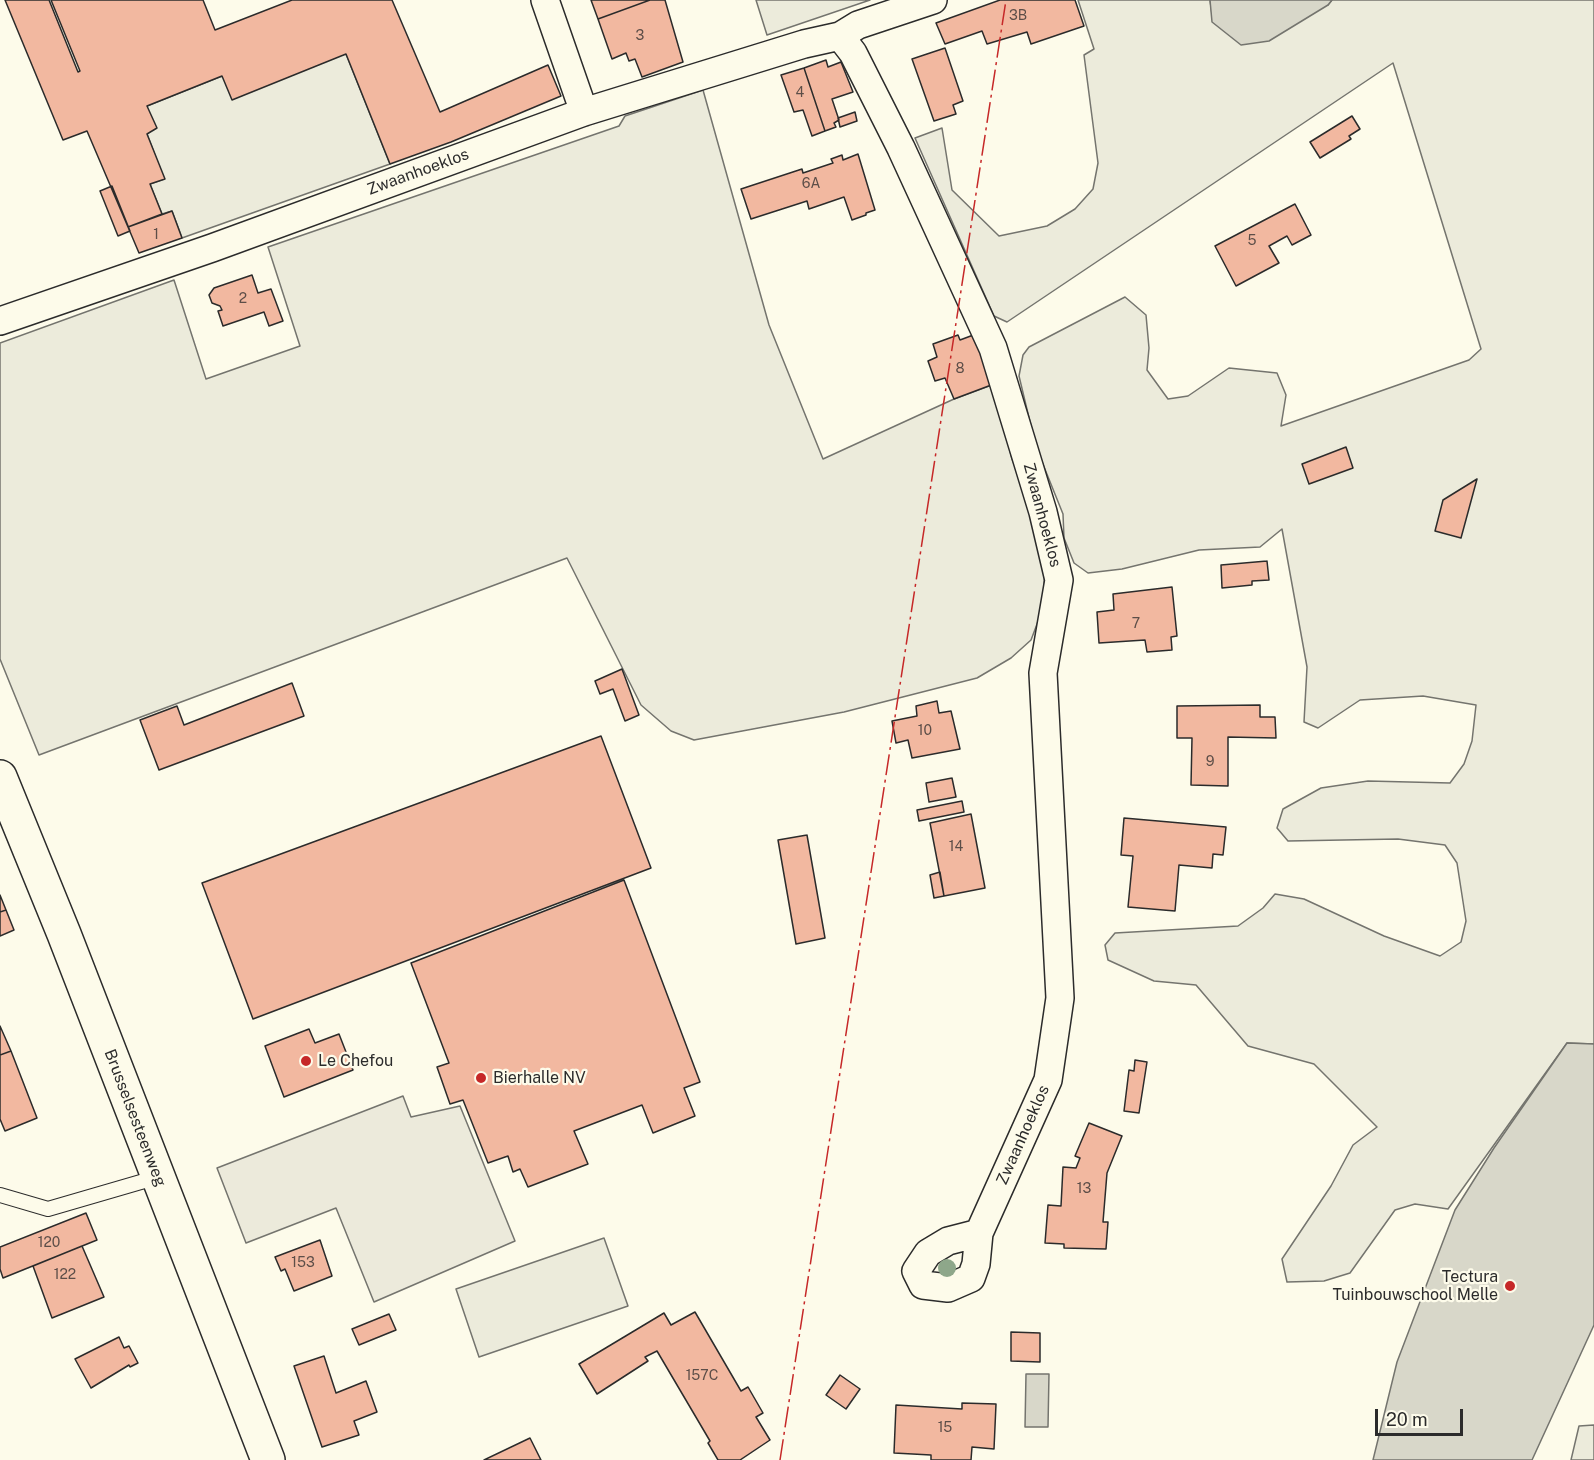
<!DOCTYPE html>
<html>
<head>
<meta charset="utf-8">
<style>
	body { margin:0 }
	#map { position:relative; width:1594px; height:1460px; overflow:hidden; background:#fdfbea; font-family:"Public Sans",sans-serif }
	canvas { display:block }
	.scale { position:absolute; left:1375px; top:1409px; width:88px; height:27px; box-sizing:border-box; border:3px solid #2b2b2b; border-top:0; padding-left:8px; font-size:18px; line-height:21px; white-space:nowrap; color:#2b2b2b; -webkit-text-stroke:4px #fdfbea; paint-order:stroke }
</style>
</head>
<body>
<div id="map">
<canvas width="1594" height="1460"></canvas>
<div class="scale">20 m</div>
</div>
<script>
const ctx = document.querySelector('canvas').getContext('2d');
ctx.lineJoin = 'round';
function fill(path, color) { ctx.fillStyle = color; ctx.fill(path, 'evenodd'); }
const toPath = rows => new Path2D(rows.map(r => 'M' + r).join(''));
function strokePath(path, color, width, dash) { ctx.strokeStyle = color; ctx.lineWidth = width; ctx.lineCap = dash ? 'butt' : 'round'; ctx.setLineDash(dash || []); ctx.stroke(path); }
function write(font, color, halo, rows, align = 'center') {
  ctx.font = font + ' "Public Sans",sans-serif'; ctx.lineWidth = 4.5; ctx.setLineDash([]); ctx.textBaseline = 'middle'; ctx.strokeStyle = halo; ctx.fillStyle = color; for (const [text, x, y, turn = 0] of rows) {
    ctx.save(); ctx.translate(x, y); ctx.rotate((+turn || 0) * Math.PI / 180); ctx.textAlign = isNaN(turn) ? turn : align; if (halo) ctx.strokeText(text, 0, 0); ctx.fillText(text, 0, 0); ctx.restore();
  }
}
const green = toPath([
	[756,0,870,0,767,35,756,0],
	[1078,0,1210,0,1213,22,1328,5,1332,0,1594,0,1594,1044,1567,1043,1448,1209,1415,1204,1395,1210,1350,1273,1324,1281,1287,1282,1282,1259,1331,1186,1353,1145,1377,1127,1314,1064,1248,1046,1196,985,1154,981,1108,960,1105,945,1115,933,1238,926,1263,908,1275,894,1304,899,1384,936,1440,956,1461,942,1466,921,1457,863,1445,845,1398,839,1288,841,1277,828,1283,809,1321,788,1368,781,1450,783,1464,764,1472,741,1476,705,1423,696,1360,700,1318,728,1304,722,1307,667,1282,529,1260,547,1199,550,1122,569,1088,573,1074,563,1064,538,1063,514,1036,447,1019,376,1023,355,1029,347,1125,297,1146,315,1149,348,1147,370,1168,399,1188,396,1229,368,1277,373,1286,395,1281,426,1469,360,1481,349,1393,63,1007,322,994,316,915,138,942,128,952,190,999,236,1047,226,1075,209,1093,189,1098,163,1084,55,1094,49,1078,0],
	[346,54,390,164,182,238,172,211,162,214,150,184,164,179,147,134,147,106,222,76,346,54],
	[703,90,769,325,823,459,954,399,994,384,1012,459,1029,501,1045,571,1042,611,1031,640,1011,658,977,678,844,712,694,740,671,731,641,705,567,558,39,755,0,659,0,343,174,280,206,379,300,346,268,247,619,126,625,116,703,90],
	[604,1238,628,1306,479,1357,456,1289,604,1238],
	[1594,1425,1594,1460,1571,1460,1579,1426,1594,1425]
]);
fill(green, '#ecebdb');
strokePath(green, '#74746e', 1.5);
const parking = toPath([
	[403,1096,411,1117,460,1106,515,1241,374,1302,336,1208,246,1243,217,1168,403,1096]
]);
fill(parking, '#eceadb');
strokePath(parking, '#74746e', 1.5);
const water = toPath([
	[1210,0,1332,0,1328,5,1269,41,1241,45,1212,22,1210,0],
	[1567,1043,1594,1044,1594,1325,1532,1460,1373,1460,1397,1362,1455,1210,1494,1148,1567,1043],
	[1026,1374,1049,1374,1048,1427,1025,1427,1026,1374]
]);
fill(water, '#d8d7c9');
strokePath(water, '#74746e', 1.5);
const building = toPath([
	[5,0,49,0,78,72,80,71,51,0,203,0,215,30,292,0,392,0,440,112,548,65,561,96,451,142,390,164,346,54,232,100,222,76,147,106,157,128,147,134,165,179,150,184,162,214,128,227,87,131,63,140,5,0],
	[591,0,650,0,598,19,591,0],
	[650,0,665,0,683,62,642,77,635,59,629,61,626,53,612,59,598,19,650,0],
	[1000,0,1075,0,1084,26,1031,44,1027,32,987,44,982,31,945,44,936,23,1000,0],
	[945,48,963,101,953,105,956,114,934,121,912,59,945,48],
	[826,60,828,67,841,62,853,92,832,99,839,120,834,123,836,127,825,131,804,68,826,60],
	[804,68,825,131,812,136,803,110,794,112,781,75,804,68],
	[855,112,857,121,840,127,838,118,855,112],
	[1352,116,1360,129,1349,136,1351,139,1320,158,1310,142,1352,116],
	[858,154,875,210,866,213,866,215,852,220,844,197,809,209,807,201,751,219,741,189,802,169,803,173,833,163,831,159,842,155,843,160,858,154],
	[112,186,130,231,118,236,100,191,112,186],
	[1295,204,1311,235,1292,245,1287,236,1269,246,1279,263,1236,286,1215,246,1295,204],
	[172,211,182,238,139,253,128,227,172,211],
	[252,275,258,293,271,289,283,321,269,326,264,312,223,326,218,311,222,310,220,306,212,303,209,295,214,288,252,275],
	[976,334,994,384,954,399,945,378,935,381,928,361,937,357,933,344,958,335,960,340,976,334],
	[1346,447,1353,468,1309,484,1302,464,1346,447],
	[1477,479,1461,538,1435,531,1443,500,1477,479],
	[1267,561,1269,580,1252,581,1252,585,1222,588,1221,565,1267,561],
	[1172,587,1177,636,1171,637,1172,650,1147,652,1145,640,1099,643,1097,612,1114,610,1113,594,1172,587],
	[622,669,639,715,625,721,613,689,600,694,595,681,622,669],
	[292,683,304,716,159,770,140,720,177,706,184,725,292,683],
	[937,701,939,713,951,711,960,749,912,758,908,740,896,743,892,721,917,716,916,706,937,701],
	[1260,705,1260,717,1275,717,1276,738,1228,737,1228,786,1191,785,1192,738,1177,738,1177,706,1260,705],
	[601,736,651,868,253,1019,202,883,601,736],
	[952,778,956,797,929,802,926,783,952,778],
	[962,801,964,812,919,821,917,810,962,801],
	[971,814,985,888,944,896,930,823,971,814],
	[1124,818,1226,827,1223,855,1213,854,1212,868,1179,865,1175,911,1128,907,1133,856,1121,855,1124,818],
	[807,835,825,938,796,944,778,840,807,835],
	[940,872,944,896,934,898,930,875,940,872],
	[624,880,700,1082,684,1088,695,1116,653,1133,642,1105,574,1131,588,1164,528,1187,520,1169,513,1172,508,1156,488,1163,463,1100,450,1104,437,1067,449,1063,411,963,624,880],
	[0,895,6,910,0,912,0,895],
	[6,910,14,930,0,936,0,912,6,910],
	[0,1026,11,1051,0,1055,0,1026],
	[309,1029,315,1043,339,1034,353,1070,284,1097,265,1046,309,1029],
	[11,1051,37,1118,5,1131,0,1119,0,1055,11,1051],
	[1135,1060,1147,1062,1139,1113,1124,1111,1129,1070,1134,1071,1135,1060],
	[1089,1123,1122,1136,1107,1173,1103,1222,1108,1222,1106,1249,1064,1248,1064,1244,1045,1243,1048,1205,1061,1206,1063,1167,1076,1168,1080,1158,1075,1156,1089,1123],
	[86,1213,97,1240,3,1278,0,1269,0,1247,86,1213],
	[320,1240,332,1276,294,1291,285,1269,281,1271,275,1257,320,1240],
	[82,1246,104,1297,52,1318,33,1266,82,1246],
	[695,1312,741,1391,748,1387,763,1413,756,1417,770,1440,740,1460,718,1460,708,1443,710,1441,657,1351,645,1357,648,1361,597,1394,579,1364,664,1313,671,1325,695,1312],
	[389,1314,396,1330,359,1345,352,1329,389,1314],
	[1011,1332,1040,1333,1040,1362,1011,1361,1011,1332],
	[119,1337,124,1348,129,1346,138,1363,130,1367,129,1365,91,1388,75,1359,119,1337],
	[324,1356,336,1393,366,1381,377,1412,354,1421,359,1435,322,1447,294,1366,324,1356],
	[840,1375,860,1389,846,1409,826,1395,840,1375],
	[962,1403,996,1404,994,1449,972,1447,971,1460,931,1460,931,1455,894,1453,896,1405,962,1409,962,1403],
	[530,1438,541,1460,484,1460,530,1438]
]);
fill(building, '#f2b8a0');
strokePath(building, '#2b2b2b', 1.5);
const service = toPath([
	[0,1195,48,1209,158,1177]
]);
const minor = toPath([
	[545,0,584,112],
	[840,36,853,53,901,148,993,348,1043,512,1059,580,1043,673,1060,998,1048,1080,979,1233,976,1264,971,1278,948,1288,923,1285,916,1271,928,1253,948,1241,979,1233],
	[0,321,212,248,584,112,804,44,840,36,858,25,933,0]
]);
const primary = toPath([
	[0,777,64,934,268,1460]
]);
strokePath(service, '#2b2b2b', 16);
strokePath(minor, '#2b2b2b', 30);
strokePath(primary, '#2b2b2b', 36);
strokePath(service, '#fdfbea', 14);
strokePath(minor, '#fdfbea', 27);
strokePath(primary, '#fdfbea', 33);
strokePath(toPath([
	[780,1460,1006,0]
]), '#c62828', 1.5, [21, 4.5, 3, 4.5]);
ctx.fillStyle = '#8ea78a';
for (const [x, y] of [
	[947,1268]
]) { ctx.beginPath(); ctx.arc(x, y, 9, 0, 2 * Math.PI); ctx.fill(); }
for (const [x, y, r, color] of [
	[306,1061,6,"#c62828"],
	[481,1078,6,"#c62828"],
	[1510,1286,6,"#c62828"]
]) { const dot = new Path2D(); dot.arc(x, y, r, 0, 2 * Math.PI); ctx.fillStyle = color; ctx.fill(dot); strokePath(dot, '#fdfbea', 2); }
write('14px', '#5d4e48', null, [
	["3B",1018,16],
	["3",640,36],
	["4",800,93],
	["6A",811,184],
	["1",156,235],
	["5",1252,241],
	["2",243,299],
	["8",960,369],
	["7",1136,624],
	["10",925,731],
	["9",1210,762],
	["14",956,847],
	["13",1084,1189],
	["120",49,1243],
	["153",303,1263],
	["122",65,1275],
	["157C",702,1376],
	["15",945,1428]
]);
write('16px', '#2b2b2b', '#fdfbea', [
	["Zwaanhoeklos",418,172,-20],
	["Zwaanhoeklos",1042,515,75],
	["Brusselsesteenweg",135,1118,69],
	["Zwaanhoeklos",1023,1135,-66]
]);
write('16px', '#2b2b2b', '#fdfbea', [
	["Le Chefou",318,1061],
	["Bierhalle NV",493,1078],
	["Tectura",1498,1277,"right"],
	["Tuinbouwschool Melle",1498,1295,"right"]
], 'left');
</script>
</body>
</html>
